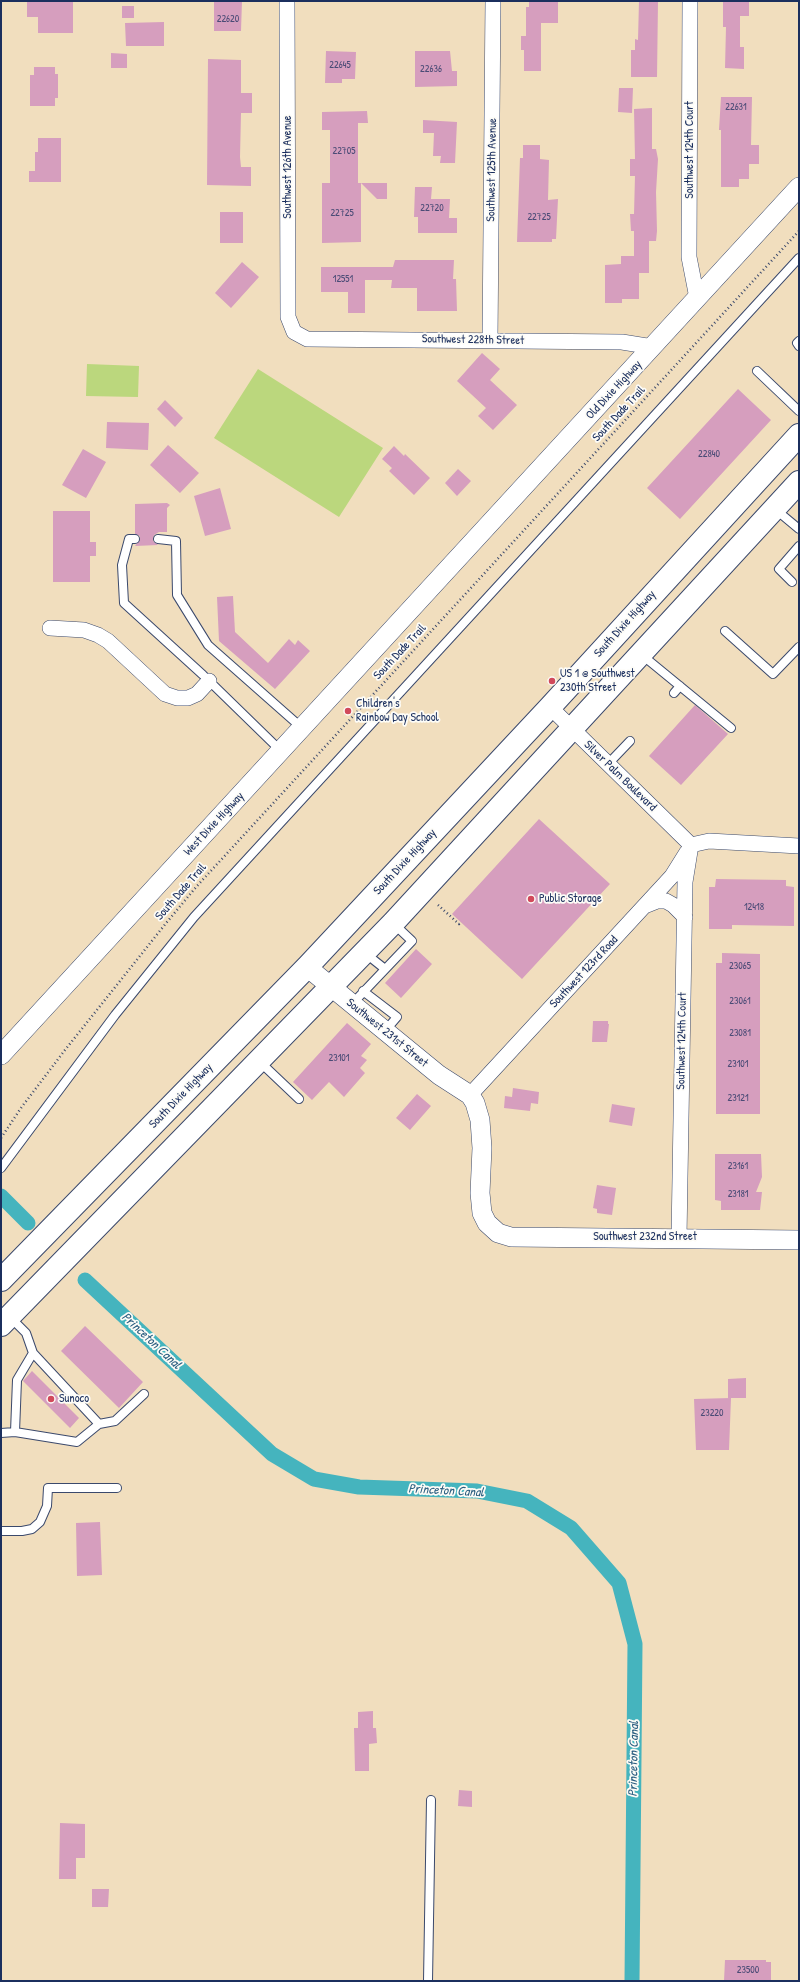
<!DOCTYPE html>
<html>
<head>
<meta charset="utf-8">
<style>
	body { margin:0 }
	#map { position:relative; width:800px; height:1982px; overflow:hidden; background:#f1debe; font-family:"Patrick Hand",sans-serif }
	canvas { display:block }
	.frame { position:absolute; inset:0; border:2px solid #1b2f5e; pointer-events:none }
</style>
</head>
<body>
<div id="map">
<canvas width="800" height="1982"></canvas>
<div class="frame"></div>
</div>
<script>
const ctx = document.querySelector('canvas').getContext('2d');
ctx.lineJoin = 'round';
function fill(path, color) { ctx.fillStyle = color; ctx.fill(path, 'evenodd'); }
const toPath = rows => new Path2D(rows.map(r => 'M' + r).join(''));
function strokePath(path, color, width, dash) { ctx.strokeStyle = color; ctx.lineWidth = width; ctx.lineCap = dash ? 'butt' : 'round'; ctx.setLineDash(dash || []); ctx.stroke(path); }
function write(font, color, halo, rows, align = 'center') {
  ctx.font = font + ' "Patrick Hand",sans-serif'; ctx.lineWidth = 3.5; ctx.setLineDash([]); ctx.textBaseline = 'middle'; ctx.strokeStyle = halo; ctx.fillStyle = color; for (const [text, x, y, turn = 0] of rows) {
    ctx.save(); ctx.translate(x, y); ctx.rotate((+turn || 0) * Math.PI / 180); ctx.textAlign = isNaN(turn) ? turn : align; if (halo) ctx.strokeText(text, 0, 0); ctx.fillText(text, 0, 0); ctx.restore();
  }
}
fill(toPath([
	[87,364,139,366,138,397,86,396],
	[258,369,383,448,339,517,214,438]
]), '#bbd77d');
strokePath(toPath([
	[1,1196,28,1223],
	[85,1280,272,1454,314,1479,359,1487,477,1491,527,1501,571,1528,619,1583,635,1644,632,1981]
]), '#45b4be', 15);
fill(toPath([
	[42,1,73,1,73,33,38,33,38,17,27,17,27,2,42,2],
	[214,1,242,1,241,31,214,31],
	[529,1,558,1,558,23,541,23,541,71,524,71,524,50,521,50,521,36,526,36,526,7,529,7],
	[639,1,658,1,657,77,631,77,631,50,635,50,635,39,638,40],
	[723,1,749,1,749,16,740,16,740,47,744,47,744,69,725,68,726,27,723,27],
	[122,6,134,6,134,18,122,18],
	[164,22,164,46,126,46,125,23],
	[326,51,356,52,355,79,342,79,342,83,325,83],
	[415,51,450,51,452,71,457,71,457,86,415,87],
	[111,53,127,54,127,68,111,68],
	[208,59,241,60,241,93,252,93,252,113,241,113,240,157,241,167,251,167,251,186,207,185],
	[34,67,55,67,55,74,58,74,58,98,55,98,55,106,30,106,30,75,34,75],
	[619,88,633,88,632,113,618,112],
	[721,97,752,97,751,145,759,145,759,164,749,164,749,179,739,179,739,187,721,187,721,130,719,130],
	[652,108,652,149,656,149,658,159,656,192,657,231,656,241,649,241,649,273,639,273,639,299,622,299,622,303,605,303,605,265,621,264,621,256,634,256,634,231,631,231,630,214,634,214,635,176,630,176,630,159,635,159,634,109],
	[367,111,368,123,358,123,358,183,361,183,361,242,322,243,322,183,330,183,330,130,322,130,322,112],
	[423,120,457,122,455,163,440,163,441,156,433,156,434,133,423,133],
	[38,138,61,138,61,182,29,182,29,171,35,171,35,152,38,152],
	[523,145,540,145,540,159,549,160,548,200,558,199,556,239,552,239,552,242,517,242,520,158,523,158],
	[361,183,387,183,387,199,377,199],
	[415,187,432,187,431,199,450,199,449,218,457,218,457,233,418,233,418,217,414,217],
	[220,212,243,212,243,243,220,243],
	[395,260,454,260,453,279,456,279,457,311,417,311,417,288,391,288,392,280,365,280,365,313,348,313,348,292,321,292,321,267,393,267],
	[242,262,259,277,231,308,215,293],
	[482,353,500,369,490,380,517,405,493,430,478,416,486,408,457,381],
	[738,389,771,420,680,519,647,488],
	[165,400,183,418,175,427,157,409],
	[107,422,149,423,148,450,106,448],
	[168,445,199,473,180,493,150,465],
	[394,446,404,456,405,454,430,478,414,495,389,471,392,468,382,459],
	[83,449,106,462,86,498,62,485],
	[458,469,471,481,457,496,445,483],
	[220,488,231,529,205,536,194,496],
	[167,503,170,505,167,508,167,532,159,532,154,535,153,541,158,545,135,546,140,539,140,536,135,534,135,504],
	[53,511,90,511,90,542,96,542,96,556,90,556,90,582,53,582],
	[233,596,235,632,268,663,289,639,295,645,298,640,310,651,275,689,219,641,217,597],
	[695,705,728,734,681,785,649,756],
	[539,819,610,884,522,979,452,914],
	[716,879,786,880,786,886,794,887,794,926,732,925,732,929,709,929,709,887,715,887],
	[416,949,432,964,401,998,385,983],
	[722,953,760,954,760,1114,716,1114,716,963,722,963],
	[593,1021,608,1021,608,1024,609,1024,607,1042,592,1042],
	[347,1023,371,1044,361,1056,367,1060,360,1068,365,1073,344,1097,329,1082,312,1100,293,1082],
	[513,1088,539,1092,538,1104,531,1103,530,1111,504,1108,505,1096,512,1097],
	[417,1094,431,1106,410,1130,396,1118],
	[612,1104,635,1108,632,1126,609,1122],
	[715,1154,761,1154,762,1177,756,1192,762,1192,760,1210,721,1210,721,1201,715,1200],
	[597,1185,616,1188,612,1215,597,1213,597,1209,593,1208],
	[85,1326,143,1382,119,1408,61,1351],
	[32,1371,79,1418,70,1428,23,1381],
	[746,1378,746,1398,728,1398,728,1379],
	[731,1398,729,1450,696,1450,694,1399],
	[100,1522,102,1575,77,1576,76,1523],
	[373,1711,373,1728,376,1728,377,1743,369,1744,369,1771,355,1771,354,1728,358,1728,358,1712],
	[459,1790,472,1791,472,1807,458,1806],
	[60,1823,85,1824,85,1858,76,1858,76,1879,59,1879],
	[92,1889,109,1889,108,1907,92,1907],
	[725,1960,766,1960,766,1962,771,1962,771,1981,724,1981]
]), '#d69ebe');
const service = toPath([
	[799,341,797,343,799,346],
	[757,371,799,411],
	[775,509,799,529],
	[135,539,129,539,122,565,124,603,203,675,281,751],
	[158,539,176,541,177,595,208,645,302,728],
	[792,582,779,569,799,546],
	[725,631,773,674,799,647],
	[642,655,731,728],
	[674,693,680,686],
	[608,764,630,741],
	[365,953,385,969],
	[363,991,397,1017,385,1031],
	[352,1004,412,941,394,924],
	[260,1062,299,1099],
	[1,1168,115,1015,194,917,799,258],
	[10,1317,26,1333,33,1353,99,1424,77,1442,15,1432,17,1380,33,1353],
	[99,1424,115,1421,144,1394],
	[1,1433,15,1432],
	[1,1531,22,1531,32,1529,40,1522,47,1506,48,1488,117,1488],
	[428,1981,431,1800]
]);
const minor = toPath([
	[287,1,288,317,294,332,307,339,622,342,653,347],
	[690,1,689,257,697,298],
	[490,340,493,1],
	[50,628,84,630,98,635,108,641,165,694,177,698,188,698,197,694,209,681],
	[550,707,691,845],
	[691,845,709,841,799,846],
	[647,905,657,901,666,901,673,905,685,917],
	[470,1095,672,876,687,852],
	[679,1237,685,882,691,845]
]);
const tertiary = toPath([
	[307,967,439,1075,470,1095,475,1103,480,1120,482,1148,480,1193,482,1213,487,1223,498,1233,511,1237,799,1240],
	[1,1055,799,187]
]);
const trunk = toPath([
	[1,1280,307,967,550,707,799,435],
	[1,1325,393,923,799,482]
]);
strokePath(service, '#3b496c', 10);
strokePath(minor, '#3b496c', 16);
strokePath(tertiary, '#3b496c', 20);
strokePath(trunk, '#3b496c', 24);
strokePath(toPath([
	[438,905,459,924,461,922],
	[1,1138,21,1108,65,1050,167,922,197,886,799,231]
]), '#3b496c', 2.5, [1, 3]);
strokePath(service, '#fff', 8);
strokePath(minor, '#fff', 15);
strokePath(tertiary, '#fff', 19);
strokePath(trunk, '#fff', 22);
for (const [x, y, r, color] of [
	[552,681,4,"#d1495b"],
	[348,711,4,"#d1495b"],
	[531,899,4,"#d1495b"],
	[51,1399,4,"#d1495b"]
]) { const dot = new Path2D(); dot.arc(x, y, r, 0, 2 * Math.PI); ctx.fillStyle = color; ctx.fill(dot); strokePath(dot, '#fdfcf7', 1.5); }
write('10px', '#4a4b76', null, [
	["22620",228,19],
	["22645",340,65],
	["22636",431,69],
	["22631",736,107],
	["22705",344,151],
	["22720",432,208],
	["22725",342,213],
	["22725",539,217],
	["12551",343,279],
	["22840",709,454],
	["12418",754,907],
	["23065",740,966],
	["23061",740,1001],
	["23081",740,1033],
	["23101",339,1058],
	["23101",738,1064],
	["23121",738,1098],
	["23161",738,1166],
	["23181",738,1194],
	["23220",712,1413],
	["23500",748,1970]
]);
write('12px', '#1b2f5e', '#fdfcf7', [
	["Southwest 124th Court",690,150,-90],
	["Southwest 126th Avenue",288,167,-90],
	["Southwest 125th Avenue",492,170,-89],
	["Southwest 228th Street",473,340,1],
	["Old Dixie Highway",614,390,-47],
	["South Dade Trail",619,414,-47],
	["South Dixie Highway",625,624,-48],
	["South Dade Trail",400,652,-47],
	["Silver Palm Boulevard",620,776,44],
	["West Dixie Highway",214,824,-47],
	["South Dixie Highway",405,862,-47],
	["South Dade Trail",181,892,-49],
	["Southwest 123rd Road",584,972,-47],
	["Southwest 231st Street",387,1033,39],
	["Southwest 124th Court",682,1041,-89],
	["South Dixie Highway",181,1096,-46],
	["Southwest 232nd Street",645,1237]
]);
write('12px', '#1b2f5e', '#fdfcf7', [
	["US 1 @ Southwest",560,674],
	["230th Street",560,688],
	["Children's",356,704],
	["Rainbow Day School",356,718],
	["Public Storage",539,899],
	["Sunoco",59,1399]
], 'left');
write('italic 13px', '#2a5e80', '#fdfcf7', [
	["Princeton Canal",151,1341,43],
	["Princeton Canal",446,1491,3],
	["Princeton Canal",634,1759,-89]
]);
</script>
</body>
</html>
